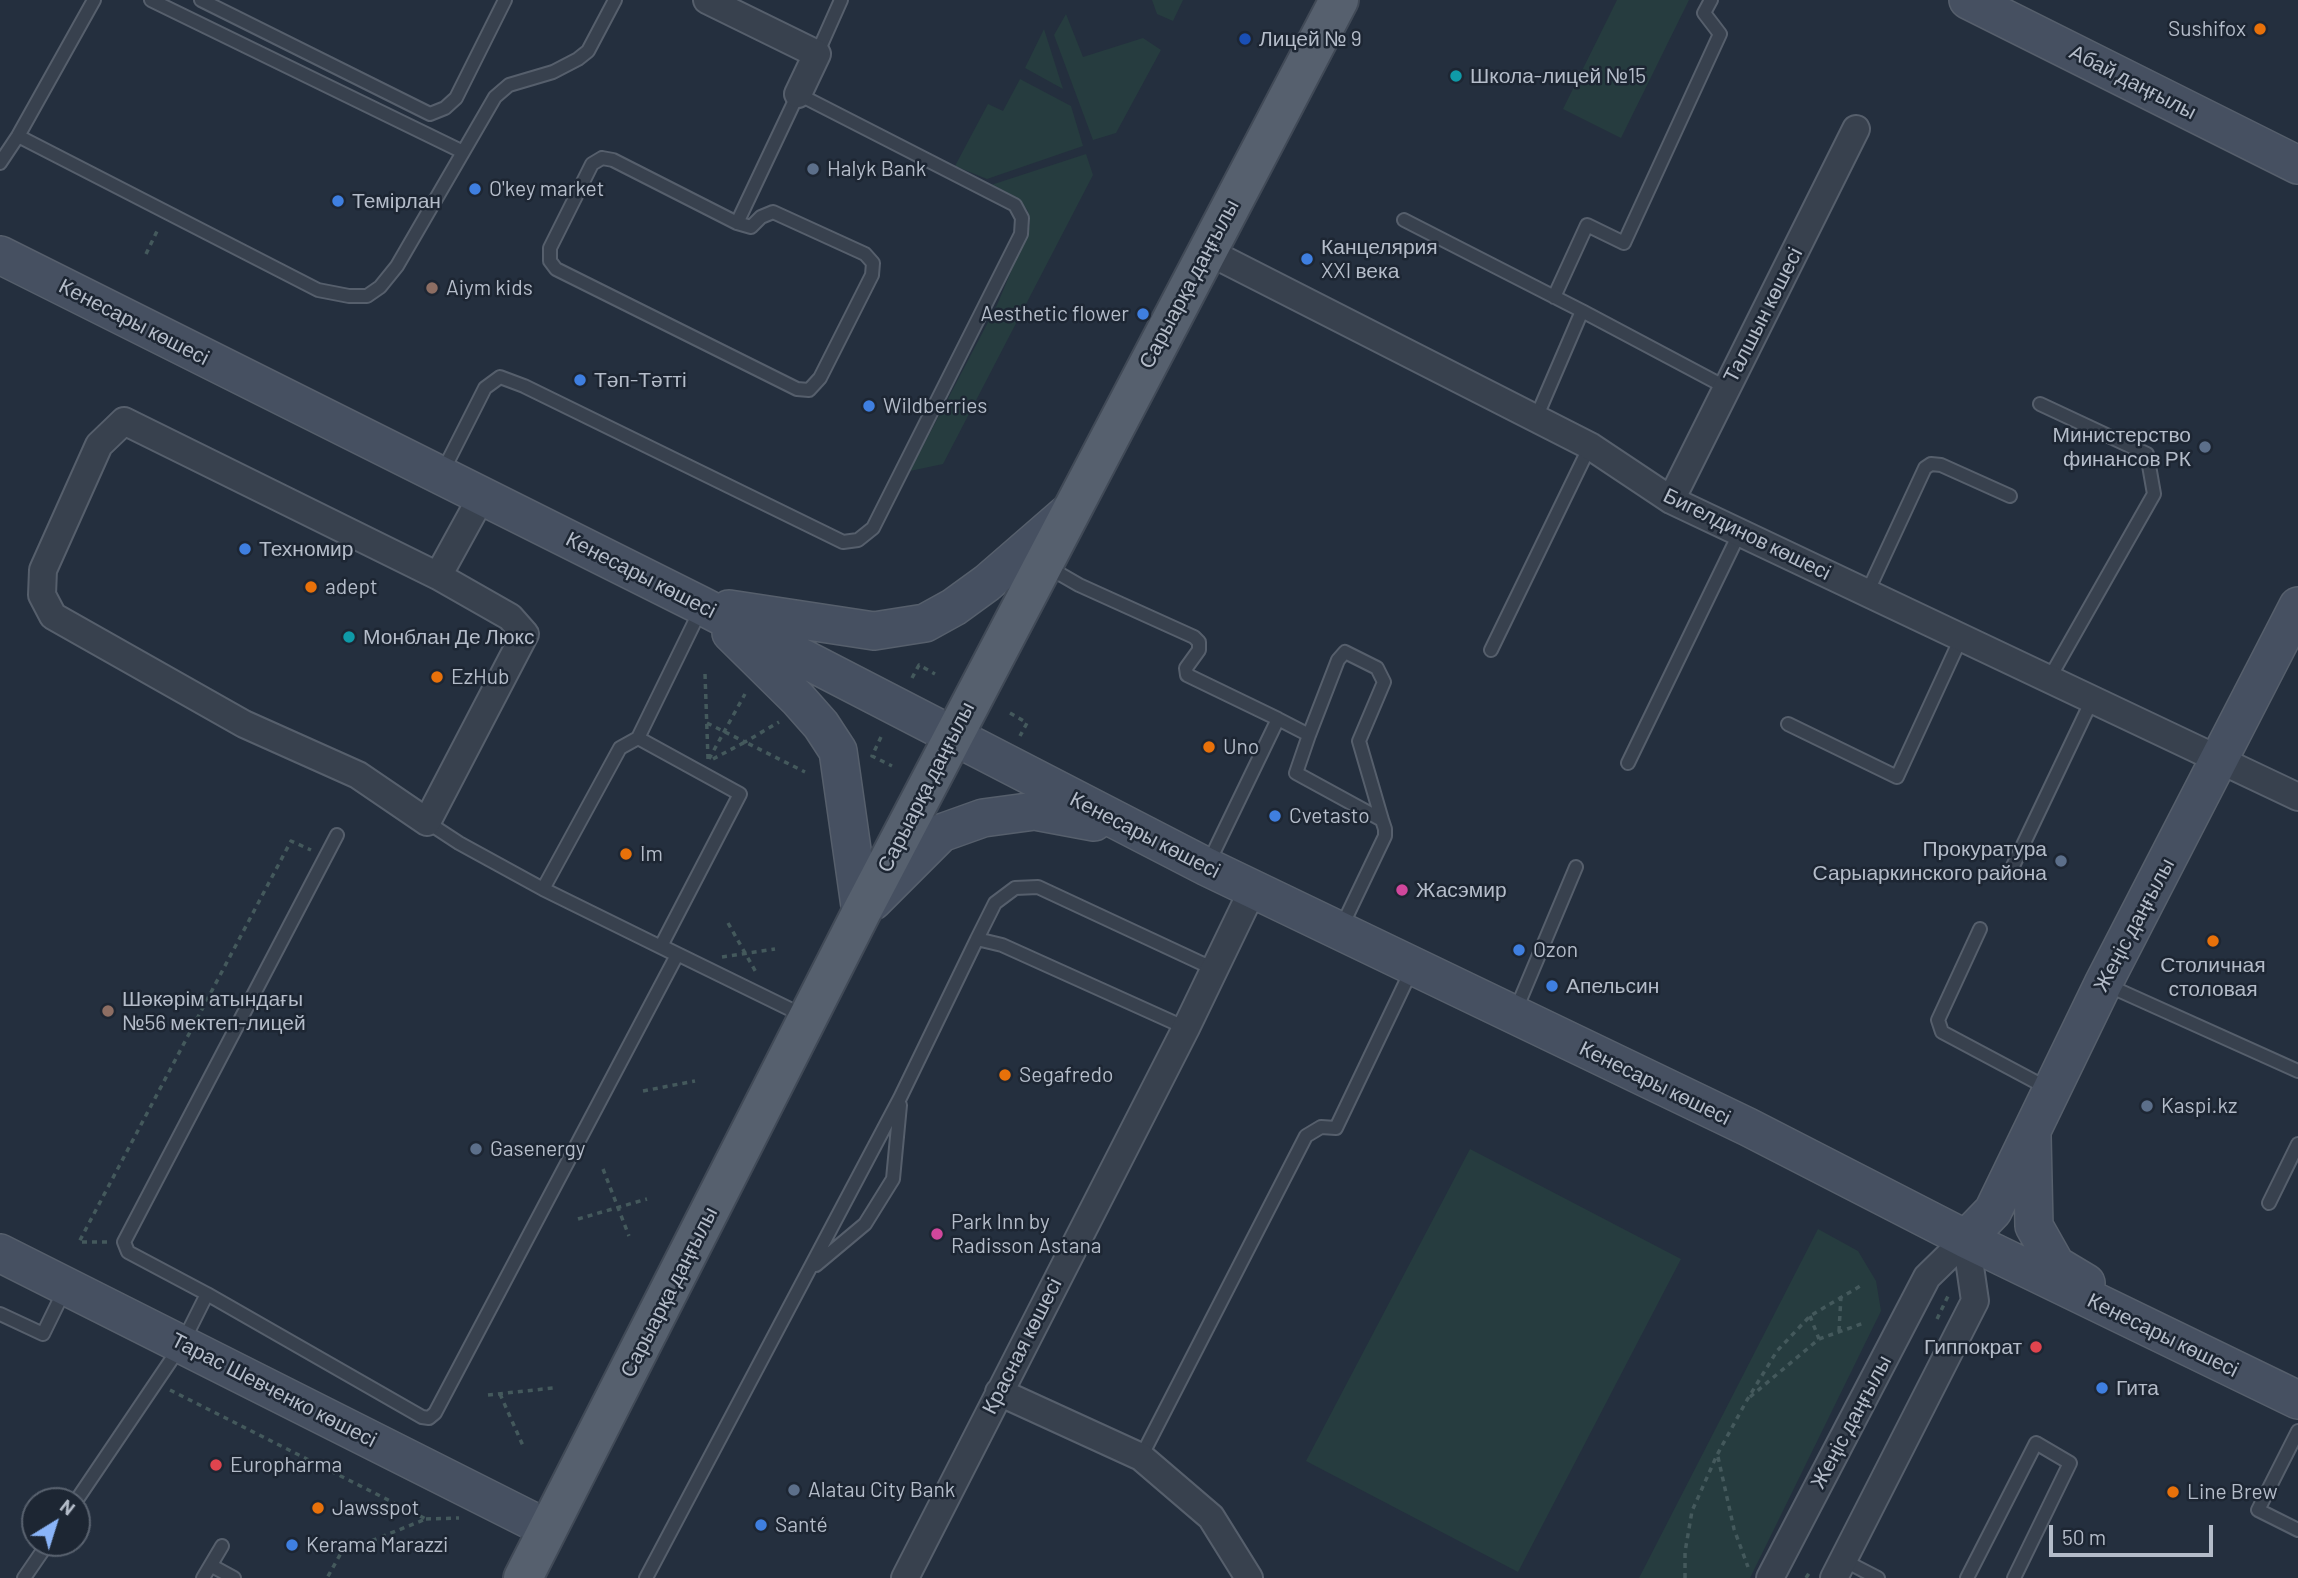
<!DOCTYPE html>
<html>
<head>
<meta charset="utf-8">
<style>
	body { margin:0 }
	#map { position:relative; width:2298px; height:1578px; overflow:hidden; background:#242f3e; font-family:Barlow,sans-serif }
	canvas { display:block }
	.north { position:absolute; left:21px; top:1487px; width:70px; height:70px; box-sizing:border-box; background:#1d2633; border:2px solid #59626f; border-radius:50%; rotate:38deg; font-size:19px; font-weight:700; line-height:28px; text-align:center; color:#b4bcc9 }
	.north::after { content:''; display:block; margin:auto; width:24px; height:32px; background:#8ab4f8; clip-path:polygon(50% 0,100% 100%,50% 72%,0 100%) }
	.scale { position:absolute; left:2049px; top:1525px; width:164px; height:32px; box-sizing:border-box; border:4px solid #b4bcc9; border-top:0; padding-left:9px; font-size:21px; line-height:24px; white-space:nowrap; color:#b4bcc9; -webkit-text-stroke:5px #1d2633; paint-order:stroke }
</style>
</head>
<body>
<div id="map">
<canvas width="2298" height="1578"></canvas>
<div class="north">N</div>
<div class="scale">50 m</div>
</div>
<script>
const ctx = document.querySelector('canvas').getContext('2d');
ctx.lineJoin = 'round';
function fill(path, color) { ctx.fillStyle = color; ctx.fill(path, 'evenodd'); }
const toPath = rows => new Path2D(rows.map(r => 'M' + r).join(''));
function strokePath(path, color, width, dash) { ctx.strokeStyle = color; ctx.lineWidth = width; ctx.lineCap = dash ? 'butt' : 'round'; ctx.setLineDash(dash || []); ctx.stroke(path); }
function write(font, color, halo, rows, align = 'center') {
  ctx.font = font + ' Barlow,sans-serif'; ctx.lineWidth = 5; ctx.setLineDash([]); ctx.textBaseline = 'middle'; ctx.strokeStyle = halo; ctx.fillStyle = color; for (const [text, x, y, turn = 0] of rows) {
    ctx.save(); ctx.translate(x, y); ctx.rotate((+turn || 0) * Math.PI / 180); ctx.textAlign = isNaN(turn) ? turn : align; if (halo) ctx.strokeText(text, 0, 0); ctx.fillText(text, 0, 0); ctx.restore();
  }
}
fill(toPath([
	[1152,0,1183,0,1173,21,1157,14],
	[1617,0,1689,0,1621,138,1563,109],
	[1066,14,1083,57,1143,38,1161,50,1116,133,1093,140,1054,35],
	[1044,29,1063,89,1025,68],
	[1020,79,1071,106,1083,146,987,179,955,166,988,104,1003,111],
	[1086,154,1093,175,943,464,910,471,997,305,1030,226,1028,211,1016,197,991,185],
	[1470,1149,1681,1259,1518,1572,1306,1461],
	[1818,1229,1858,1251,1876,1281,1881,1311,1750,1578,1639,1578]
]), '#263c3f');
const lane = toPath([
	[151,0,463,152],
	[201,0,430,114,445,108,456,98,505,0],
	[817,54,841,0],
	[18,136,318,290,349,296,367,296,380,287,397,266,495,97,509,85,553,72,578,59,588,51,615,0],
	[602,158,613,160,737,223,751,227,761,217,773,212,865,254,873,263,872,275,820,378,809,390,797,389,556,269,550,261,550,248,592,164,602,158],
	[0,163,18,136,94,0],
	[1404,220,1582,311,1536,418],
	[1554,297,1587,225,1624,243,1720,34,1704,13,1711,0],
	[1582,311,1727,388],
	[2040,404,2147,454,2154,494,2049,679],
	[442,473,485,388,500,377,524,386,843,542,858,540,873,528,1021,234,1022,218,1015,205,798,94,737,223],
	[1046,566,1079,585,1194,637,1199,642,1199,650,1186,668,1187,675,1278,719],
	[1867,593,1925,468,1931,464,1941,465,2010,496],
	[701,609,638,738,740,794,661,946,804,1016],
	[1491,650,1590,446],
	[1788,724,1897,777,1961,638],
	[1309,735,1338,660,1345,652,1377,668,1384,682,1359,741,1382,820],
	[1628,763,1740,532],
	[337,835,124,1242,128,1252,207,1294,422,1417,429,1418,435,1413,677,955,543,889,459,843,427,822],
	[1208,864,1278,719,1309,735,1296,773,1382,820,1385,829,1385,836,1341,928],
	[2013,866,2092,700],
	[543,889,620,748,638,738],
	[1980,929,1938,1020,1942,1032,2049,1089],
	[977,939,995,903,1015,888,1038,887,1214,969],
	[2107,985,2298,1071],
	[1515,1012,1576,867],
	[2269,1203,2298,1144],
	[816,1265,865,1224,893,1179,900,1105],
	[0,1314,43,1334,65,1289],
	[2298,1431,2258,1510,2298,1530],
	[1141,1457,1306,1136,1321,1127,1336,1128,1412,969],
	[76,1501,182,1344,207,1294],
	[1843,1560,1878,1578],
	[212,1566,234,1578],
	[24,1578,48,1543],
	[203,1578,222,1546],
	[646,1578,900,1098,977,939,1002,945,1186,1028],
	[1967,1578,2036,1443,2070,1463,2014,1578]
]);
const street = toPath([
	[707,0,817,54,798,94],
	[1207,251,1590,446,1671,500,2298,797],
	[124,421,438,576,510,617,525,634,427,822,358,775,244,724,53,616,42,595,43,570,99,445,124,421],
	[1671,500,1856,129],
	[438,576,482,496],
	[999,1392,1141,1457,1211,1517,1249,1578],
	[905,1578,1186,1028,1253,889],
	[1770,1578,1927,1277,1966,1239],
	[1834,1578,1975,1301,1966,1239]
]);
const secondary = toPath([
	[1968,0,2298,165],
	[0,255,702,606,1207,867,1748,1127,1966,1239,2298,1400],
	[729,609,874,631,925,623,954,607,987,583,1070,511],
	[731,633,798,699,821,725,838,751,861,913],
	[873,901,941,833,983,818,1035,811,1094,822],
	[2032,1136,2034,1226,2056,1265,2086,1283],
	[1966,1239,1993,1211,2103,984,2298,606],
	[0,1253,548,1529]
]);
const primary = toPath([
	[523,1578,861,913,1339,0]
]);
strokePath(lane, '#565f6c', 16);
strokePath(street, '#565f6c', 30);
strokePath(secondary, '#565f6c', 40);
strokePath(primary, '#414a57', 42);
strokePath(toPath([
	[146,254,159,227],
	[705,674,708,759],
	[912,678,919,665,935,674],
	[1010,713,1027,723,1020,736],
	[707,723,745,742,779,722],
	[881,737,872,756,892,766],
	[709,759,745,694],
	[713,759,745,742,805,772],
	[728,923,757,974],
	[722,957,775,949],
	[643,1091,695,1081],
	[603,1169,629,1236],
	[578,1219,647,1199],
	[107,1242,79,1242,291,841,311,850],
	[1810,1316,1819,1339],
	[1937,1319,1949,1294],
	[1839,1331,1841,1296],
	[170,1390,426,1519,341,1553,327,1578],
	[500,1394,524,1448],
	[488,1395,553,1388],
	[1750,1397,1819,1339,1864,1323],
	[1718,1457,1734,1529,1748,1567],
	[426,1519,459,1518],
	[1685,1578,1685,1552,1692,1511,1717,1455,1747,1400,1777,1351,1810,1316,1862,1285],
	[1806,1578,1811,1570]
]), '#44595c', 3.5, [5, 5]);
strokePath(lane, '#38414e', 12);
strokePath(street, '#38414e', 26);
strokePath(secondary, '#465061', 37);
strokePath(primary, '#56606e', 38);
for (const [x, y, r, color] of [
	[2260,29,7,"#e8710a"],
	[1245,39,7,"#1a4fb4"],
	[1456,76,7,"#0f9aa8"],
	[813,169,7,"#5c6f8a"],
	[475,189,7,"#3f7fe0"],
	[338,201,7,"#3f7fe0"],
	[1307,259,7,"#3f7fe0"],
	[432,288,7,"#8d6e63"],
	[1143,314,7,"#3f7fe0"],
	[580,380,7,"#3f7fe0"],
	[869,406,7,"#3f7fe0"],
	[2205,447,7,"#5c6f8a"],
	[245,549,7,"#3f7fe0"],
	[311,587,7,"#e8710a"],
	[349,637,7,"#0f9aa8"],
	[437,677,7,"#e8710a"],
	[1209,747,7,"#e8710a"],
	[1275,816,7,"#3f7fe0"],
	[626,854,7,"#e8710a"],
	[2061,861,7,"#5c6f8a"],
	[1402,890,7,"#d1479c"],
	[2213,941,7,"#e8710a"],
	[1519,950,7,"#3f7fe0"],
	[1552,986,7,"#3f7fe0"],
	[108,1011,7,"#8d6e63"],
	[1005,1075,7,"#e8710a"],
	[2147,1106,7,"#5c6f8a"],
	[476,1149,7,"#5c6f8a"],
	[937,1234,7,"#d1479c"],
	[2036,1347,7,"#e0444e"],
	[2102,1388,7,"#3f7fe0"],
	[216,1465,7,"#e0444e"],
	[794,1490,7,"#5c6f8a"],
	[2173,1492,7,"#e8710a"],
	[318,1508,7,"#e8710a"],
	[761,1525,7,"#3f7fe0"],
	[292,1545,7,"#3f7fe0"]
]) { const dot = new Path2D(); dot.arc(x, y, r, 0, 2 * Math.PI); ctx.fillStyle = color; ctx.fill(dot); strokePath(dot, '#1d2633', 2.5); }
write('21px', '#b4bcc9', '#1d2633', [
	["Sushifox",2246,29,"right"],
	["Лицей № 9",1259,39],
	["Школа-лицей №15",1470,76],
	["Halyk Bank",827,169],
	["O'key market",489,189],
	["Темірлан",352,201],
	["Канцелярия",1321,247],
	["XXI века",1321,271],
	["Aiym kids",446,288],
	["Aesthetic flower",1129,314,"right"],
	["Тәп-Тәтті",594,380],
	["Wildberries",883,406],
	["Министерство",2191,435,"right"],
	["финансов РК",2191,459,"right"],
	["Техномир",259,549],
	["adept",325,587],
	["Монблан Де Люкс",363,637],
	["EzHub",451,677],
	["Uno",1223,747],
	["Cvetasto",1289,816],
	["Прокуратура",2047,849,"right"],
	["Сарыаркинского района",2047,873,"right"],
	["Im",640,854],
	["Жасэмир",1416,890],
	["Ozon",1533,950],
	["Столичная",2213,965,"center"],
	["столовая",2213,989,"center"],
	["Апельсин",1566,986],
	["Шәкәрім атындағы",122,999],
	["№56 мектеп-лицей",122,1023],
	["Segafredo",1019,1075],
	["Kaspi.kz",2161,1106],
	["Gasenergy",490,1149],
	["Park Inn by",951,1222],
	["Radisson Astana",951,1246],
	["Гиппократ",2022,1347,"right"],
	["Гита",2116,1388],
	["Europharma",230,1465],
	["Alatau City Bank",808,1490],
	["Line Brew",2187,1492],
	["Jawsspot",332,1508],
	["Santé",775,1525],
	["Kerama Marazzi",306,1545]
], 'left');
write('21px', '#b4bcc9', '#1d2633', [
	["Абай даңғылы",2133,82,27],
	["Сарыарқа даңғылы",1189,284,-62],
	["Талшын көшесі",1763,315,-63],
	["Кенесары көшесі",134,322,27],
	["Бигелдинов көшесі",1747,534,26],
	["Кенесары көшесі",641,575,27],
	["Сарыарқа даңғылы",926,787,-63],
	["Кенесары көшесі",1145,835,27],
	["Жеңіс даңғылы",2134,925,-62],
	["Кенесары көшесі",1655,1083,26],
	["Сарыарқа даңғылы",669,1292,-63],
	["Кенесары көшесі",2163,1335,26],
	["Красная көшесі",1022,1346,-63],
	["Тарас Шевченко көшесі",274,1390,27],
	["Жеңіс даңғылы",1851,1422,-62]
]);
</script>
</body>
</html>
